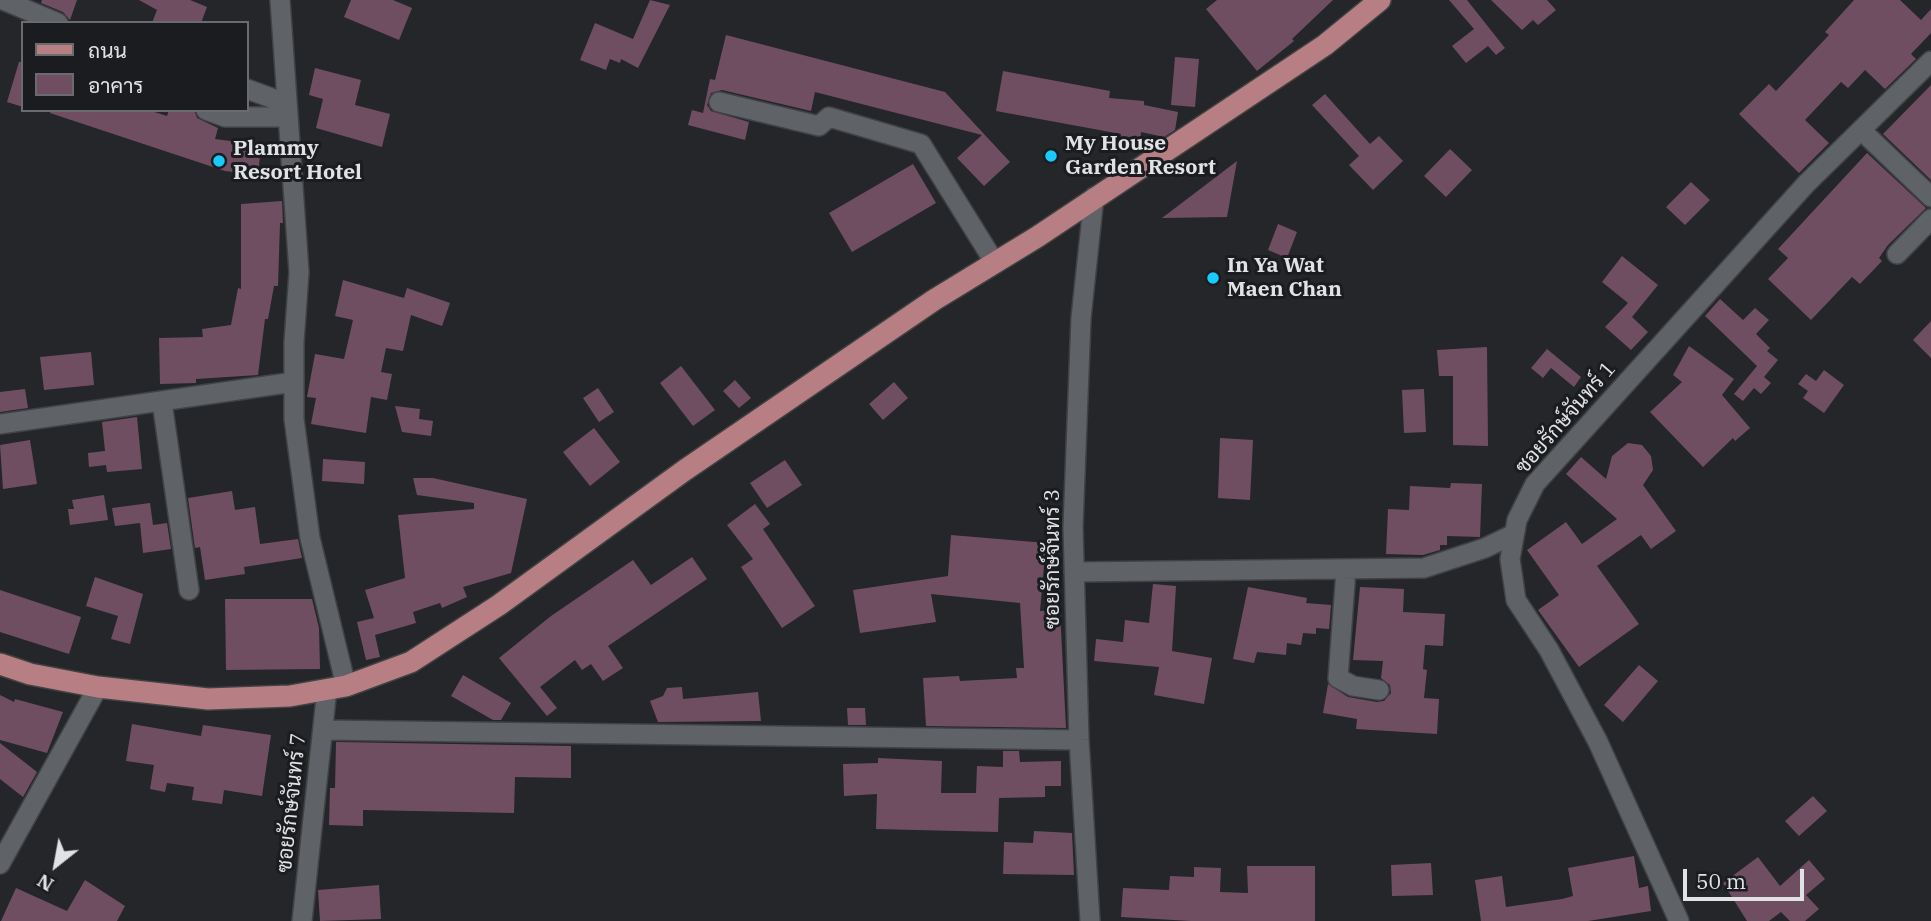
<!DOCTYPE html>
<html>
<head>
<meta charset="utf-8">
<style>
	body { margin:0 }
	#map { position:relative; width:1931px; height:921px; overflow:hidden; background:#24262a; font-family:"IBM Plex Serif",Sarabun,serif }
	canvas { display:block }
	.legend { position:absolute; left:21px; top:21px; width:228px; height:91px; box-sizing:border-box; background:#1a1c20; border:2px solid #696b6e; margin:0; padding:9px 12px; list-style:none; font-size:21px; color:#e0e2e4 }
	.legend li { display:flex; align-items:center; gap:14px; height:35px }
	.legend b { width:35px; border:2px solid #696b6e }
	.north { position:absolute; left:21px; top:830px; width:70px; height:70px; -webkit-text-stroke:5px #1a1c20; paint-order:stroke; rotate:211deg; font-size:19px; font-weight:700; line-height:28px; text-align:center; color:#e0e2e4 }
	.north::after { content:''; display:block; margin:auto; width:24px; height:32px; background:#e0e2e4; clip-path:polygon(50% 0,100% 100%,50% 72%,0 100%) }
	.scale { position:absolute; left:1683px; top:869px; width:121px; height:32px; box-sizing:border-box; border:4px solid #e0e2e4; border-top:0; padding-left:9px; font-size:21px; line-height:24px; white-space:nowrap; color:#e0e2e4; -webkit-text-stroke:5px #1a1c20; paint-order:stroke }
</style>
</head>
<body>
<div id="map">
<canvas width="1931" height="921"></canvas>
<ul class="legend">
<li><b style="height:9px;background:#b77f83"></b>ถนน</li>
<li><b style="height:19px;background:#704e62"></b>อาคาร</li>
</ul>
<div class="north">N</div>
<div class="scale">50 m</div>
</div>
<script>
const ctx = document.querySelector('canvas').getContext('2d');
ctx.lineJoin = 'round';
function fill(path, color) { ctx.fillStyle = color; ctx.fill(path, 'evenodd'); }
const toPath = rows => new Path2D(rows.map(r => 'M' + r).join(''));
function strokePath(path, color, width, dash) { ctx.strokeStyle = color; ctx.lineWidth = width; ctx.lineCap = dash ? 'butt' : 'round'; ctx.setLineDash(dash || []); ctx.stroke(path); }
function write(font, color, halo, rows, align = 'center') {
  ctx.font = font + ' "IBM Plex Serif",Sarabun,serif'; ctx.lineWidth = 6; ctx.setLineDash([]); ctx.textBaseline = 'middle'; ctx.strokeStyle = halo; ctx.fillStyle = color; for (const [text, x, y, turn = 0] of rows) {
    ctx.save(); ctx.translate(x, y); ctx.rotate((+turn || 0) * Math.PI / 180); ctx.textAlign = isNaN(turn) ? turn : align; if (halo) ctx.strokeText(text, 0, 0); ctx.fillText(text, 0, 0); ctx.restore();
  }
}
fill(toPath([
	[42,0,77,0,70,20,63,12,41,3],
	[139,0,190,0,207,7,201,23,152,23,157,10],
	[351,0,393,0,412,8,399,40,344,17],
	[650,0,670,5,638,68,621,59,620,63,610,59,606,70,580,60,595,23,633,39],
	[1217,0,1333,0,1292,39,1294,41,1257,71,1206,9],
	[1449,0,1467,0,1505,48,1496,55,1488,46,1466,63,1452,46,1474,29],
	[1491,0,1547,0,1556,10,1538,25,1533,20,1522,30],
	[1854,0,1900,0,1921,20,1931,9,1931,33,1911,54,1916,59,1885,89,1865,70,1848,88,1841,82,1805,120,1829,143,1799,173,1739,114,1769,84,1776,91,1829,35,1825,32],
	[726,35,945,92,1010,162,984,186,957,158,982,135,815,92,811,111,722,90,711,93,707,105,711,111,749,122,745,140,688,125,692,110,703,113,710,79,715,80],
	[1175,57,1199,59,1195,107,1171,105],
	[19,62,23,62,23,107,7,102],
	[315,68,361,80,355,105,390,114,382,147,316,128,323,99,309,95],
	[1003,71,1110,91,1109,98,1144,101,1144,105,1178,112,1175,130,1164,137,1141,132,1140,149,1120,147,1121,134,996,111],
	[1931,85,1931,180,1883,134],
	[1325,94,1370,144,1379,136,1403,161,1373,190,1349,165,1359,156,1312,105],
	[51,110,148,110,167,116,169,110,194,110,197,118,218,128,215,139,261,145,258,175,225,171,50,113],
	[1450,149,1472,170,1446,197,1424,176],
	[1867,153,1926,208,1888,245,1879,258,1882,261,1860,284,1852,277,1811,320,1768,279,1788,258,1778,249],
	[1237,161,1227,217,1162,218],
	[913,164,936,203,852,252,829,213],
	[1691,182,1710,200,1685,225,1666,207],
	[282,201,283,223,280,223,278,286,274,286,268,319,265,319,258,375,196,379,196,383,160,384,159,338,203,337,202,329,231,325,238,288,241,289,241,204],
	[1278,224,1297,232,1287,258,1268,250],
	[1622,256,1658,285,1632,317,1648,332,1631,350,1605,327,1628,303,1602,282],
	[343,280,404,298,407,288,450,303,442,326,411,315,403,351,386,348,381,372,392,374,387,400,371,397,366,433,311,424,316,398,307,397,315,354,344,359,353,320,335,316],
	[1720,299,1743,320,1755,308,1769,320,1756,334,1770,348,1767,351,1778,360,1764,377,1771,383,1761,394,1754,388,1743,401,1734,394,1757,366,1705,316],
	[1931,321,1931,358,1913,340],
	[1689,346,1734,379,1722,395,1750,428,1735,441,1733,438,1703,467,1650,412,1682,382,1673,375],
	[1487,347,1488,446,1453,445,1453,376,1439,376,1437,350],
	[1547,349,1581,377,1574,387,1551,368,1543,378,1531,368],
	[91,352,94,385,44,390,40,357],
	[681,366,715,410,693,426,660,383],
	[1824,370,1844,385,1824,413,1803,398,1808,391,1798,384,1806,374,1816,381],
	[735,380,751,398,739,408,723,391],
	[894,382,908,398,883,420,869,404],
	[598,388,614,412,599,422,583,398],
	[25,389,28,408,0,412,0,392],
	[1424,389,1426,432,1404,433,1402,390],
	[395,406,420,409,419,419,433,421,431,436,402,432],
	[137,417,142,469,107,472,106,465,89,467,88,453,105,451,102,422],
	[594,428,620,462,590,486,563,452],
	[1220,438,1253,440,1250,500,1218,498],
	[30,440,37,484,3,489,0,445],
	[1628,443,1642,445,1651,456,1653,470,1643,485,1676,531,1651,549,1641,535,1597,566,1639,624,1579,667,1538,610,1559,595,1527,550,1566,522,1582,544,1617,519,1566,474,1581,457,1606,479,1612,456],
	[323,459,365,462,364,484,322,481],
	[785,460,802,485,767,508,750,483],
	[413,478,433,478,527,499,511,573,463,587,467,597,442,608,440,603,413,612,416,623,375,635,380,657,366,660,357,622,374,618,365,590,405,578,398,515,474,509,474,503,417,495],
	[1451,483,1482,484,1480,537,1447,536,1447,545,1440,545,1440,550,1423,555,1386,554,1388,509,1409,510,1410,486,1450,488],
	[232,491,235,510,255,507,260,544,298,539,302,558,244,567,245,574,205,580,200,547,195,548,188,498],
	[104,495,108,520,70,525,68,509,74,509,72,500],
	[150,503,153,525,167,523,171,549,143,553,140,523,115,526,112,508],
	[755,504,770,524,763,529,815,606,782,628,741,567,753,559,727,525],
	[951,535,1046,543,1040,611,1060,610,1066,728,926,726,923,678,959,676,960,681,1017,678,1016,668,1024,668,1020,603,931,594,936,622,860,633,853,590,948,576],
	[692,557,707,579,608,646,623,668,603,681,591,664,582,670,575,660,540,687,557,708,547,716,499,658,551,616,633,560,651,585],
	[95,577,143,594,130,644,111,639,118,616,86,606],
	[1153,584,1176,586,1172,651,1212,658,1204,704,1154,695,1159,667,1094,661,1096,639,1123,642,1125,620,1149,623],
	[1248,587,1307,598,1306,603,1331,605,1329,629,1316,628,1316,634,1303,633,1301,645,1287,643,1286,655,1257,652,1254,663,1233,659],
	[1360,587,1404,589,1403,612,1445,614,1443,646,1425,645,1423,669,1427,670,1424,698,1439,699,1437,734,1356,729,1357,719,1323,713,1328,684,1348,697,1377,702,1384,701,1391,693,1390,685,1381,678,1383,661,1353,660],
	[0,590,81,617,69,654,0,632],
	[225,599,312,599,319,628,320,669,226,670],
	[1639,665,1658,681,1623,722,1604,705],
	[463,675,511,703,501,720,493,720,451,696],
	[682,687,683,699,758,692,761,721,658,722,650,701,663,696,667,688],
	[0,695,14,702,15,699,63,712,47,753,0,740],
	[847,708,865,708,866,725,848,725],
	[132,724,201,736,203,725,271,735,262,796,224,790,222,804,192,800,194,787,167,783,165,792,150,789,154,765,126,761],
	[336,742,571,746,571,778,515,777,514,813,363,810,363,826,329,825,330,788,335,788],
	[0,743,37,772,23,797,0,779],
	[1003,751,1019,751,1020,762,1061,761,1061,786,1045,786,1045,797,999,798,998,832,876,829,877,794,844,796,843,764,878,763,878,758,942,761,941,793,976,793,977,766,1003,767],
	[1813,796,1827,811,1799,836,1785,821],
	[1034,831,1072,833,1074,875,1003,874,1004,842,1033,843],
	[1634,856,1639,888,1648,886,1651,911,1588,921,1481,921,1475,880,1502,876,1506,907,1562,899,1573,896,1568,868],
	[1758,857,1780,886,1809,860,1825,879,1806,895,1819,909,1805,921,1790,921,1781,912,1769,921,1747,921,1723,883],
	[1431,863,1433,895,1392,896,1391,865],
	[1247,866,1315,866,1315,921,1191,921,1121,917,1123,888,1169,890,1170,876,1194,877,1194,867,1221,868,1220,892,1248,893],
	[85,880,125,906,117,921,1,921,16,888,67,911],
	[379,885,381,919,320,921,318,890]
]), '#704e62');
const minor = toPath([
	[3,0,58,23],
	[280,0,299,272,294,342,294,419,310,538,346,686],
	[247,89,285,103],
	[719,102,819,126,829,117,921,144,995,263],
	[206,110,225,117,288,117],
	[1861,130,1931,197],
	[1897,254,1931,219],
	[162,402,189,590],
	[0,424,294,382],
	[1346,570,1338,678,1353,686,1379,690],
	[1074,572,1424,568,1485,548,1514,534],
	[323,730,1079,740],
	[0,864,98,687],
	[302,921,327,689],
	[1090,921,1079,740,1073,527,1081,318,1094,197],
	[1679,921,1598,742,1549,650,1516,600,1510,559,1517,520,1535,484,1806,184,1931,61]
]);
const major = toPath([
	[0,664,30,674,98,687,208,699,290,696,346,686,411,662,499,605,685,470,934,300,1037,237,1325,45,1380,0]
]);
strokePath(minor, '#404244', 22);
strokePath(major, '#404244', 24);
strokePath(minor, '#5f6266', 19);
strokePath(major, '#b77f83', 21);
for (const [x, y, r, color] of [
	[1051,156,7,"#19cafc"],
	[219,161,7,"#19cafc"],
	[1213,278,7,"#19cafc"]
]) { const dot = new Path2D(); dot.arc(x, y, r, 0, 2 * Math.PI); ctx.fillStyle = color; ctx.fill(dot); strokePath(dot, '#1a1c20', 2.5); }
write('bold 21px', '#e0e2e4', '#1a1c20', [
	["My House",1065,144],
	["Garden Resort",1065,168],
	["Plammy",233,149],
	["Resort Hotel",233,173],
	["In Ya Wat",1227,266],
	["Maen Chan",1227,290]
], 'left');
write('21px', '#e0e2e4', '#1a1c20', [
	["ซอยรักษ์จันทร์ 1",1566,418,-49],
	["ซอยรักษ์จันทร์ 3",1053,559,-90],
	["ซอยรักษ์จันทร์ 7",292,803,-84]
]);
</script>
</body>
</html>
